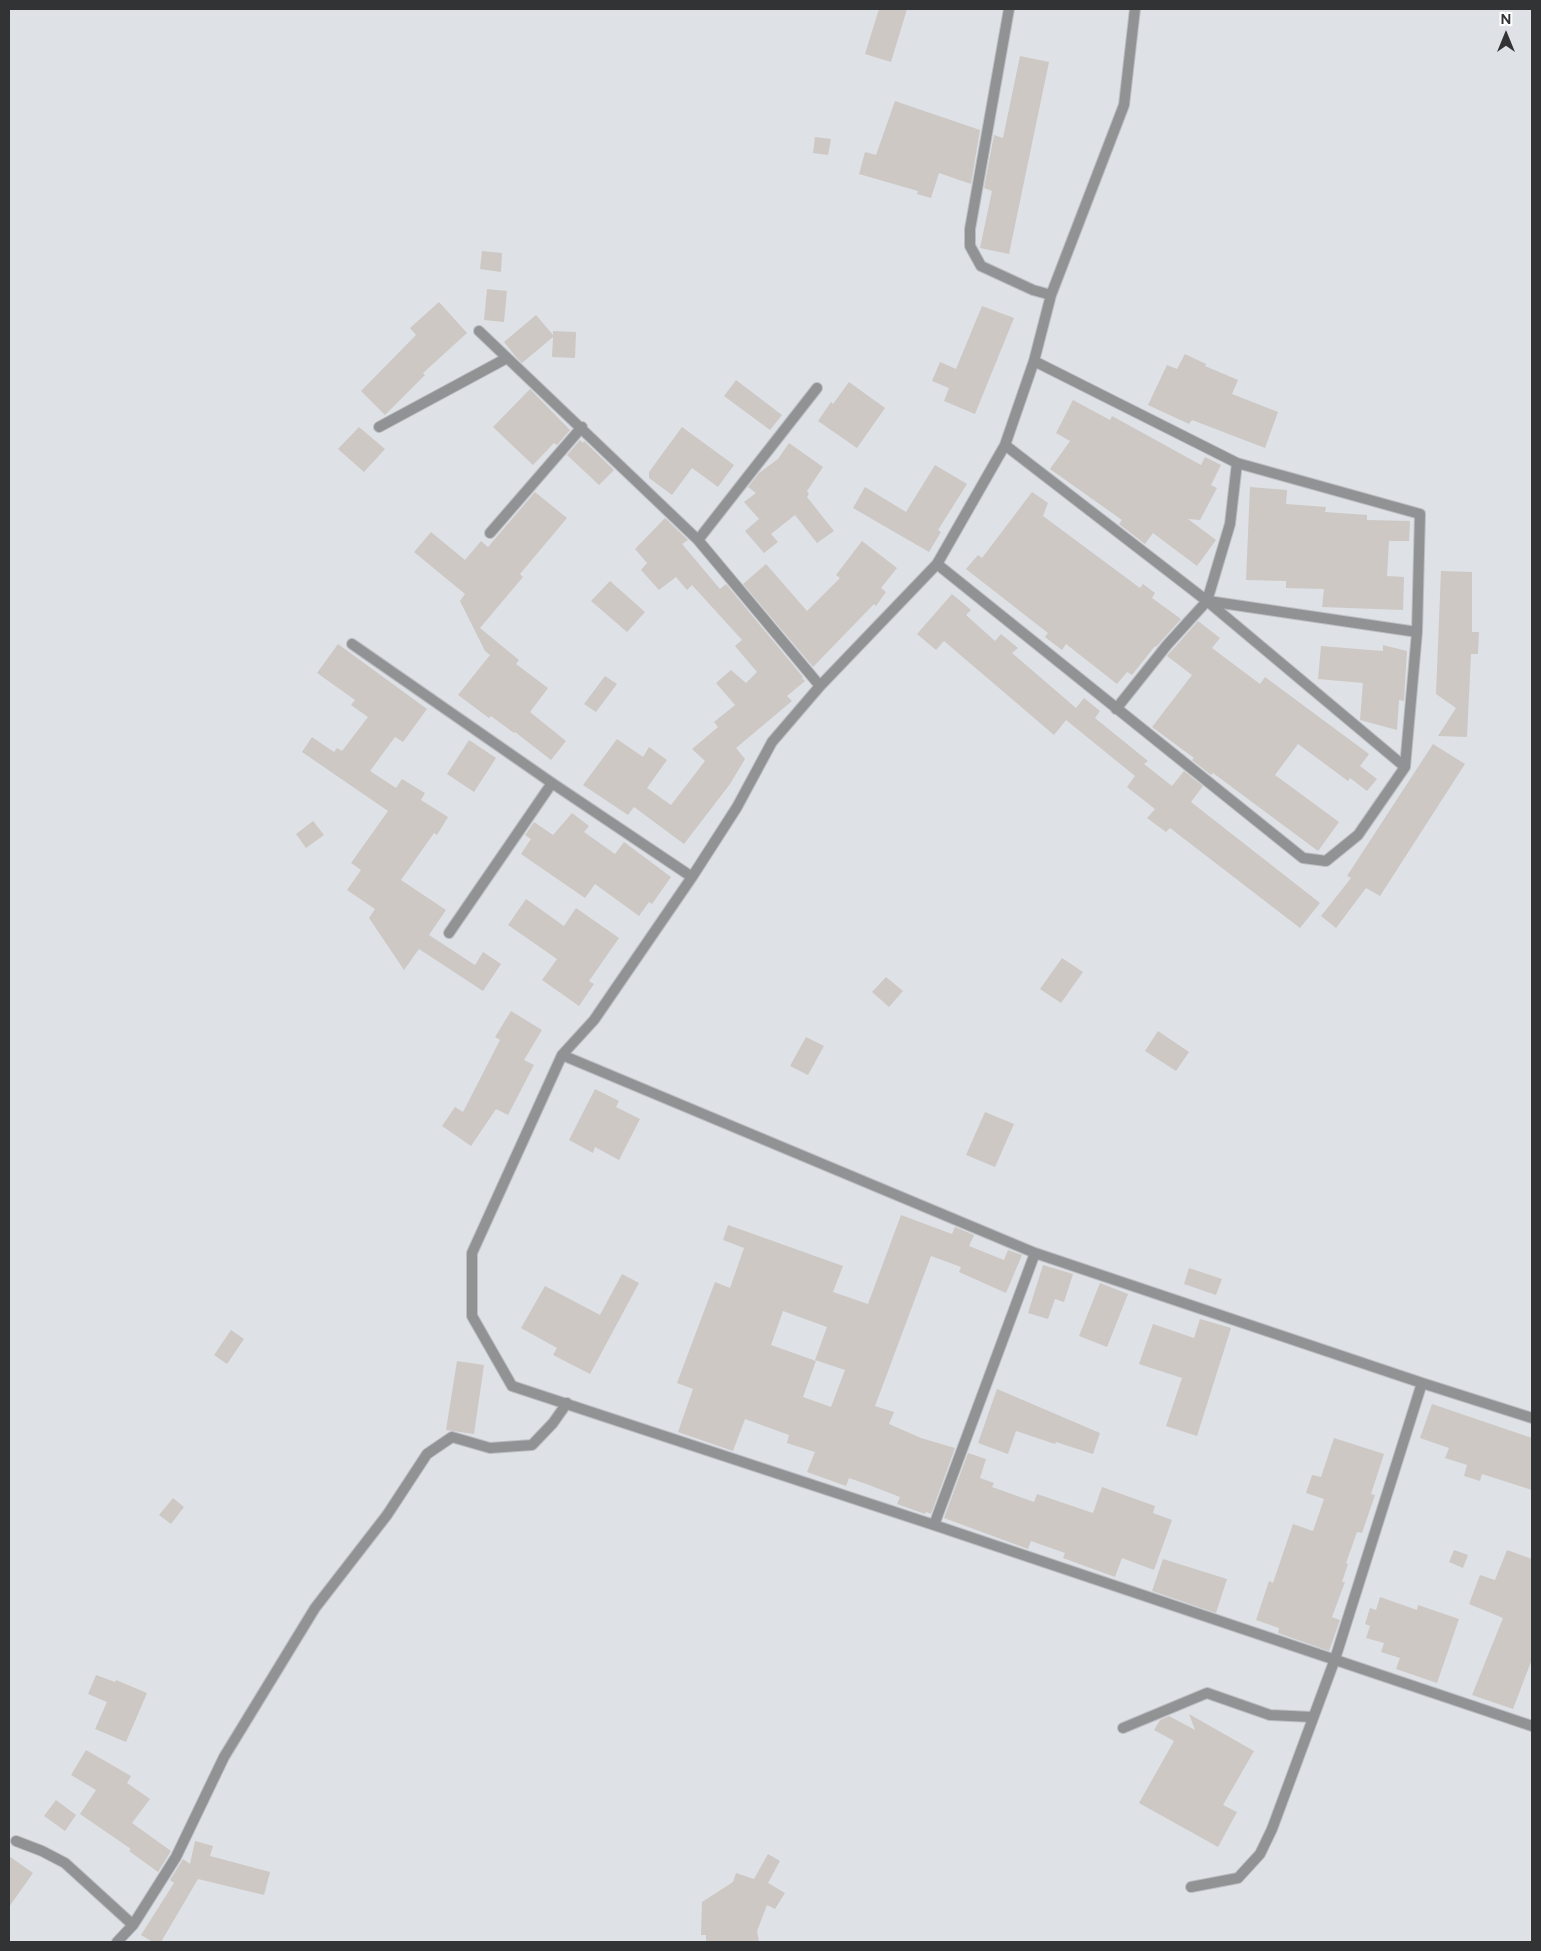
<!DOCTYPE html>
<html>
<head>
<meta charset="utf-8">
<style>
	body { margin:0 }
	#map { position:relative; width:1541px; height:1951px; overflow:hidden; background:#dee1e6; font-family:Figtree,sans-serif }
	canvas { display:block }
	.frame { position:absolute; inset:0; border:10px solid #323335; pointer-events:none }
	.north { position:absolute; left:1481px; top:10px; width:50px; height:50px; -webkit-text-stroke:4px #fff; paint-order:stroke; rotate:0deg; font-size:14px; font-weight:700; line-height:20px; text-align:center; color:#323335 }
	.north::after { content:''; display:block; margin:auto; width:18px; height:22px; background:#323335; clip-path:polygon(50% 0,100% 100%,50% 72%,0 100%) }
</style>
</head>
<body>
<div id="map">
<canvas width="1541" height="1951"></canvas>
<div class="frame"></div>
<div class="north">N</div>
</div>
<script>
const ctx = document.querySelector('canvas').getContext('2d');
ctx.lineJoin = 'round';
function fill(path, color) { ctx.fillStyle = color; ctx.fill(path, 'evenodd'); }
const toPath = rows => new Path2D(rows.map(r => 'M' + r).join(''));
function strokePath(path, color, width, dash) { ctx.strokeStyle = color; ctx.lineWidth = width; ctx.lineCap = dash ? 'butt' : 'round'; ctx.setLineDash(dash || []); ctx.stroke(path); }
fill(toPath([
	[879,9,907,9,891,62,865,54],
	[1020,56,1049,62,1009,254,980,248,992,191,984,188,994,135,1003,138],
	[895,101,980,130,971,184,939,173,931,198,917,194,918,191,859,174,865,152,876,155],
	[815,137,831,139,828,155,813,153],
	[482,251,502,253,501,272,480,269],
	[487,289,507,291,504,322,484,320],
	[439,302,467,333,423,373,425,375,385,415,361,391,416,335,410,328],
	[982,306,1014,318,975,414,944,401,949,388,932,381,940,362,956,369],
	[536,315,553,335,553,331,576,332,575,358,552,357,553,337,522,363,516,357,504,342],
	[1185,354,1206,364,1205,366,1238,380,1232,394,1278,412,1265,448,1192,420,1189,424,1148,405,1167,365,1177,369],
	[736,380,782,415,770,430,724,396],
	[849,382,885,408,857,448,818,421,831,402,833,404],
	[530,389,570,430,557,445,554,443,533,465,493,427],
	[1073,400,1110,420,1112,416,1201,465,1205,457,1221,465,1211,485,1217,488,1200,520,1188,519,1216,540,1197,566,1153,533,1145,544,1119,524,1122,520,1050,469,1070,441,1056,433],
	[359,427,385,449,364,472,338,449],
	[682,427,734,465,718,487,692,468,672,495,649,478,649,472],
	[580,440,583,443,584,441,614,470,599,485,567,455],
	[789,443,823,467,807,491,809,494,807,497,834,531,817,543,795,515,771,534,778,542,764,553,745,531,759,519,744,502,756,493,748,487,759,473,778,459],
	[935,465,967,484,938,530,941,532,929,552,853,508,865,487,906,512],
	[1250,487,1287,490,1286,504,1326,507,1325,512,1367,515,1367,520,1410,521,1409,541,1389,541,1387,576,1404,577,1403,610,1322,607,1324,589,1286,588,1286,581,1246,580],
	[535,492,567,518,520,574,523,577,480,628,519,660,516,664,548,688,530,712,566,741,551,760,515,732,514,733,491,716,489,718,458,695,490,655,485,651,460,601,465,594,414,552,431,532,465,560,481,541,488,547],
	[1032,492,1048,503,1043,516,1140,588,1143,584,1155,593,1152,598,1181,619,1156,647,1155,646,1132,675,1127,672,1117,684,1066,644,1062,650,1045,637,1048,633,966,569,978,555,982,558],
	[665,518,688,540,682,544,720,589,726,584,803,677,802,678,805,681,787,696,792,701,736,748,745,759,730,784,684,844,634,807,628,815,583,785,617,739,643,757,649,747,667,760,647,788,671,805,705,761,692,749,718,727,714,722,735,705,716,683,731,670,746,683,757,672,735,646,742,640,692,585,687,590,676,577,659,590,641,570,647,563,635,549],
	[862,541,897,568,881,588,886,592,876,606,874,604,813,667,743,584,766,564,807,611,840,578,836,575],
	[1441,571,1472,572,1472,632,1479,632,1478,654,1471,654,1467,737,1438,736,1456,708,1436,694],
	[610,581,645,612,627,632,591,601],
	[952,594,971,610,966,615,995,641,1001,634,1018,648,1012,653,1076,708,1084,698,1100,711,1095,718,1148,761,1144,764,1172,786,1184,771,1203,786,1191,802,1320,903,1300,928,1170,828,1166,832,1147,818,1155,809,1127,787,1135,776,1066,720,1054,735,944,641,936,650,917,634],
	[1198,621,1220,638,1212,648,1260,684,1265,677,1369,754,1360,766,1377,779,1367,791,1350,778,1348,781,1298,744,1275,775,1339,822,1318,851,1213,773,1211,775,1192,760,1194,758,1152,727,1192,675,1167,656],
	[338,644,427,709,403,742,395,737,370,771,396,788,402,779,425,793,421,800,448,817,437,835,434,833,401,880,446,910,429,935,475,965,483,952,501,964,483,991,419,949,404,970,369,918,375,909,347,890,361,870,351,863,388,811,302,752,312,737,334,752,337,748,342,751,368,717,351,705,355,700,317,673],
	[1383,645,1407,651,1404,701,1399,700,1397,730,1360,720,1363,683,1318,679,1321,646,1383,651],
	[605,676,617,684,596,712,584,704],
	[469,740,496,758,474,792,447,774],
	[1433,744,1465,764,1380,896,1366,888,1336,928,1321,916,1351,878,1347,876],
	[572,813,589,826,584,832,615,854,624,842,671,877,652,904,649,902,639,916,595,884,585,898,521,854,531,839,525,835,534,822,553,835],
	[313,821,324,835,306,848,296,834],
	[526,899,564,926,576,908,619,938,589,981,594,984,579,1006,542,980,557,959,508,925],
	[1062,958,1083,972,1061,1003,1040,989],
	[886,977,903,991,889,1007,872,992],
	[511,1011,542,1030,524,1060,534,1065,508,1115,496,1109,471,1146,442,1126,455,1107,463,1112,500,1040,495,1037],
	[1158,1031,1189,1052,1176,1071,1145,1051],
	[806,1037,824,1046,808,1075,790,1066],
	[595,1089,619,1101,616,1107,640,1119,619,1160,595,1147,593,1153,569,1140],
	[985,1112,1014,1124,995,1167,966,1155],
	[901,1215,952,1234,955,1227,974,1235,969,1246,1004,1260,1008,1250,1022,1255,1006,1293,959,1272,961,1267,931,1256,875,1406,894,1412,889,1424,921,1438,955,1448,931,1514,926,1512,925,1514,897,1504,900,1497,869,1485,849,1478,846,1486,807,1472,815,1452,787,1443,789,1435,745,1419,733,1451,678,1432,693,1389,677,1383,715,1282,730,1288,744,1248,723,1240,728,1225,843,1266,833,1292,868,1304],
	[783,1311,827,1327,815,1360,845,1370,831,1407,803,1397,816,1361,771,1345],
	[1043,1265,1073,1274,1064,1302,1055,1299,1048,1319,1028,1313],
	[1189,1268,1222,1279,1216,1295,1184,1284],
	[622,1274,639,1283,590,1374,553,1355,557,1348,521,1328,545,1286,600,1315],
	[1100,1283,1128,1294,1107,1347,1079,1336],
	[1200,1319,1231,1328,1197,1436,1166,1426,1182,1378,1139,1364,1153,1324,1194,1338],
	[231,1330,244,1339,227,1364,214,1355],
	[457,1361,484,1365,474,1434,446,1430],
	[997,1389,1100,1433,1093,1454,1056,1442,1055,1444,1016,1431,1008,1454,978,1443],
	[1432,1404,1532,1438,1532,1490,1482,1474,1480,1481,1464,1476,1467,1465,1445,1458,1449,1448,1420,1438],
	[1334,1438,1384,1454,1371,1494,1375,1495,1362,1533,1357,1532,1346,1563,1348,1564,1342,1582,1345,1582,1332,1617,1340,1620,1329,1651,1278,1633,1279,1628,1256,1620,1269,1581,1273,1583,1293,1524,1313,1531,1324,1499,1306,1493,1312,1475,1321,1477],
	[968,1453,986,1459,980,1478,994,1483,992,1487,1034,1502,1037,1494,1093,1513,1102,1487,1155,1506,1153,1513,1172,1520,1154,1570,1122,1558,1115,1577,1063,1558,1065,1553,1031,1541,1028,1549,944,1518],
	[173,1498,184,1507,171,1524,159,1515],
	[1454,1550,1468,1555,1463,1568,1449,1562],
	[1507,1550,1532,1559,1532,1659,1513,1709,1472,1695,1503,1618,1469,1604,1480,1575,1495,1580],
	[1163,1559,1227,1579,1216,1613,1152,1591],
	[1380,1597,1417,1610,1418,1605,1459,1619,1437,1683,1396,1669,1400,1658,1381,1652,1384,1643,1366,1638,1370,1626,1365,1624,1370,1608,1376,1610],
	[96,1675,115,1682,116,1680,147,1693,126,1742,95,1729,107,1702,88,1694],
	[1189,1714,1254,1751,1223,1805,1237,1812,1218,1847,1139,1803,1174,1741,1154,1730,1160,1720,1169,1716,1195,1730],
	[86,1750,131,1776,127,1783,150,1799,132,1823,171,1851,158,1872,129,1851,131,1849,80,1814,96,1790,71,1775],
	[56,1800,76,1815,65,1831,44,1816],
	[195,1841,213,1846,210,1856,270,1872,264,1895,198,1879,161,1942,153,1942,141,1935,174,1883,170,1880,183,1859,190,1864],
	[768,1854,780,1861,768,1883,785,1893,775,1909,767,1905,757,1931,759,1942,706,1942,706,1935,701,1935,702,1902,733,1882,736,1873,754,1879],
	[9,1856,33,1873,9,1907]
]), '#cdc8c4');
const minor = toPath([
	[1009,9,970,229,970,246,981,266,1033,290,1051,295],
	[1135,9,1124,105,1051,295,1034,361,1005,445,937,564,820,686,772,742,737,807,692,877,594,1020,562,1055,472,1253,472,1316,512,1386,934,1525,1532,1726],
	[479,331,698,540,820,686],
	[379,427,507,358],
	[1005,445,1207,601,1405,767],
	[490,533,582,427],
	[698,540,817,388],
	[937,564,1303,858,1326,861,1358,835,1405,767,1417,632,1420,514,1237,463,1034,361],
	[1208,601,1417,632],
	[352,644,552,783,692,877],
	[1116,709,1167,645,1207,601,1230,524,1237,463],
	[449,933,552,783],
	[562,1055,1035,1253,1422,1383,1532,1418],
	[934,1525,1035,1253],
	[1123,1728,1207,1693,1270,1715,1312,1717],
	[16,1841,42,1851,65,1863,133,1925],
	[1191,1887,1238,1878,1260,1854,1272,1829,1335,1659,1422,1383],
	[117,1942,133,1925,176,1857,224,1757,315,1608,387,1515,427,1454,452,1437,490,1448,532,1445,553,1423,567,1403]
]);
strokePath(minor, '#bcbec3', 12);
strokePath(minor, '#909294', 10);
</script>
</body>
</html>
